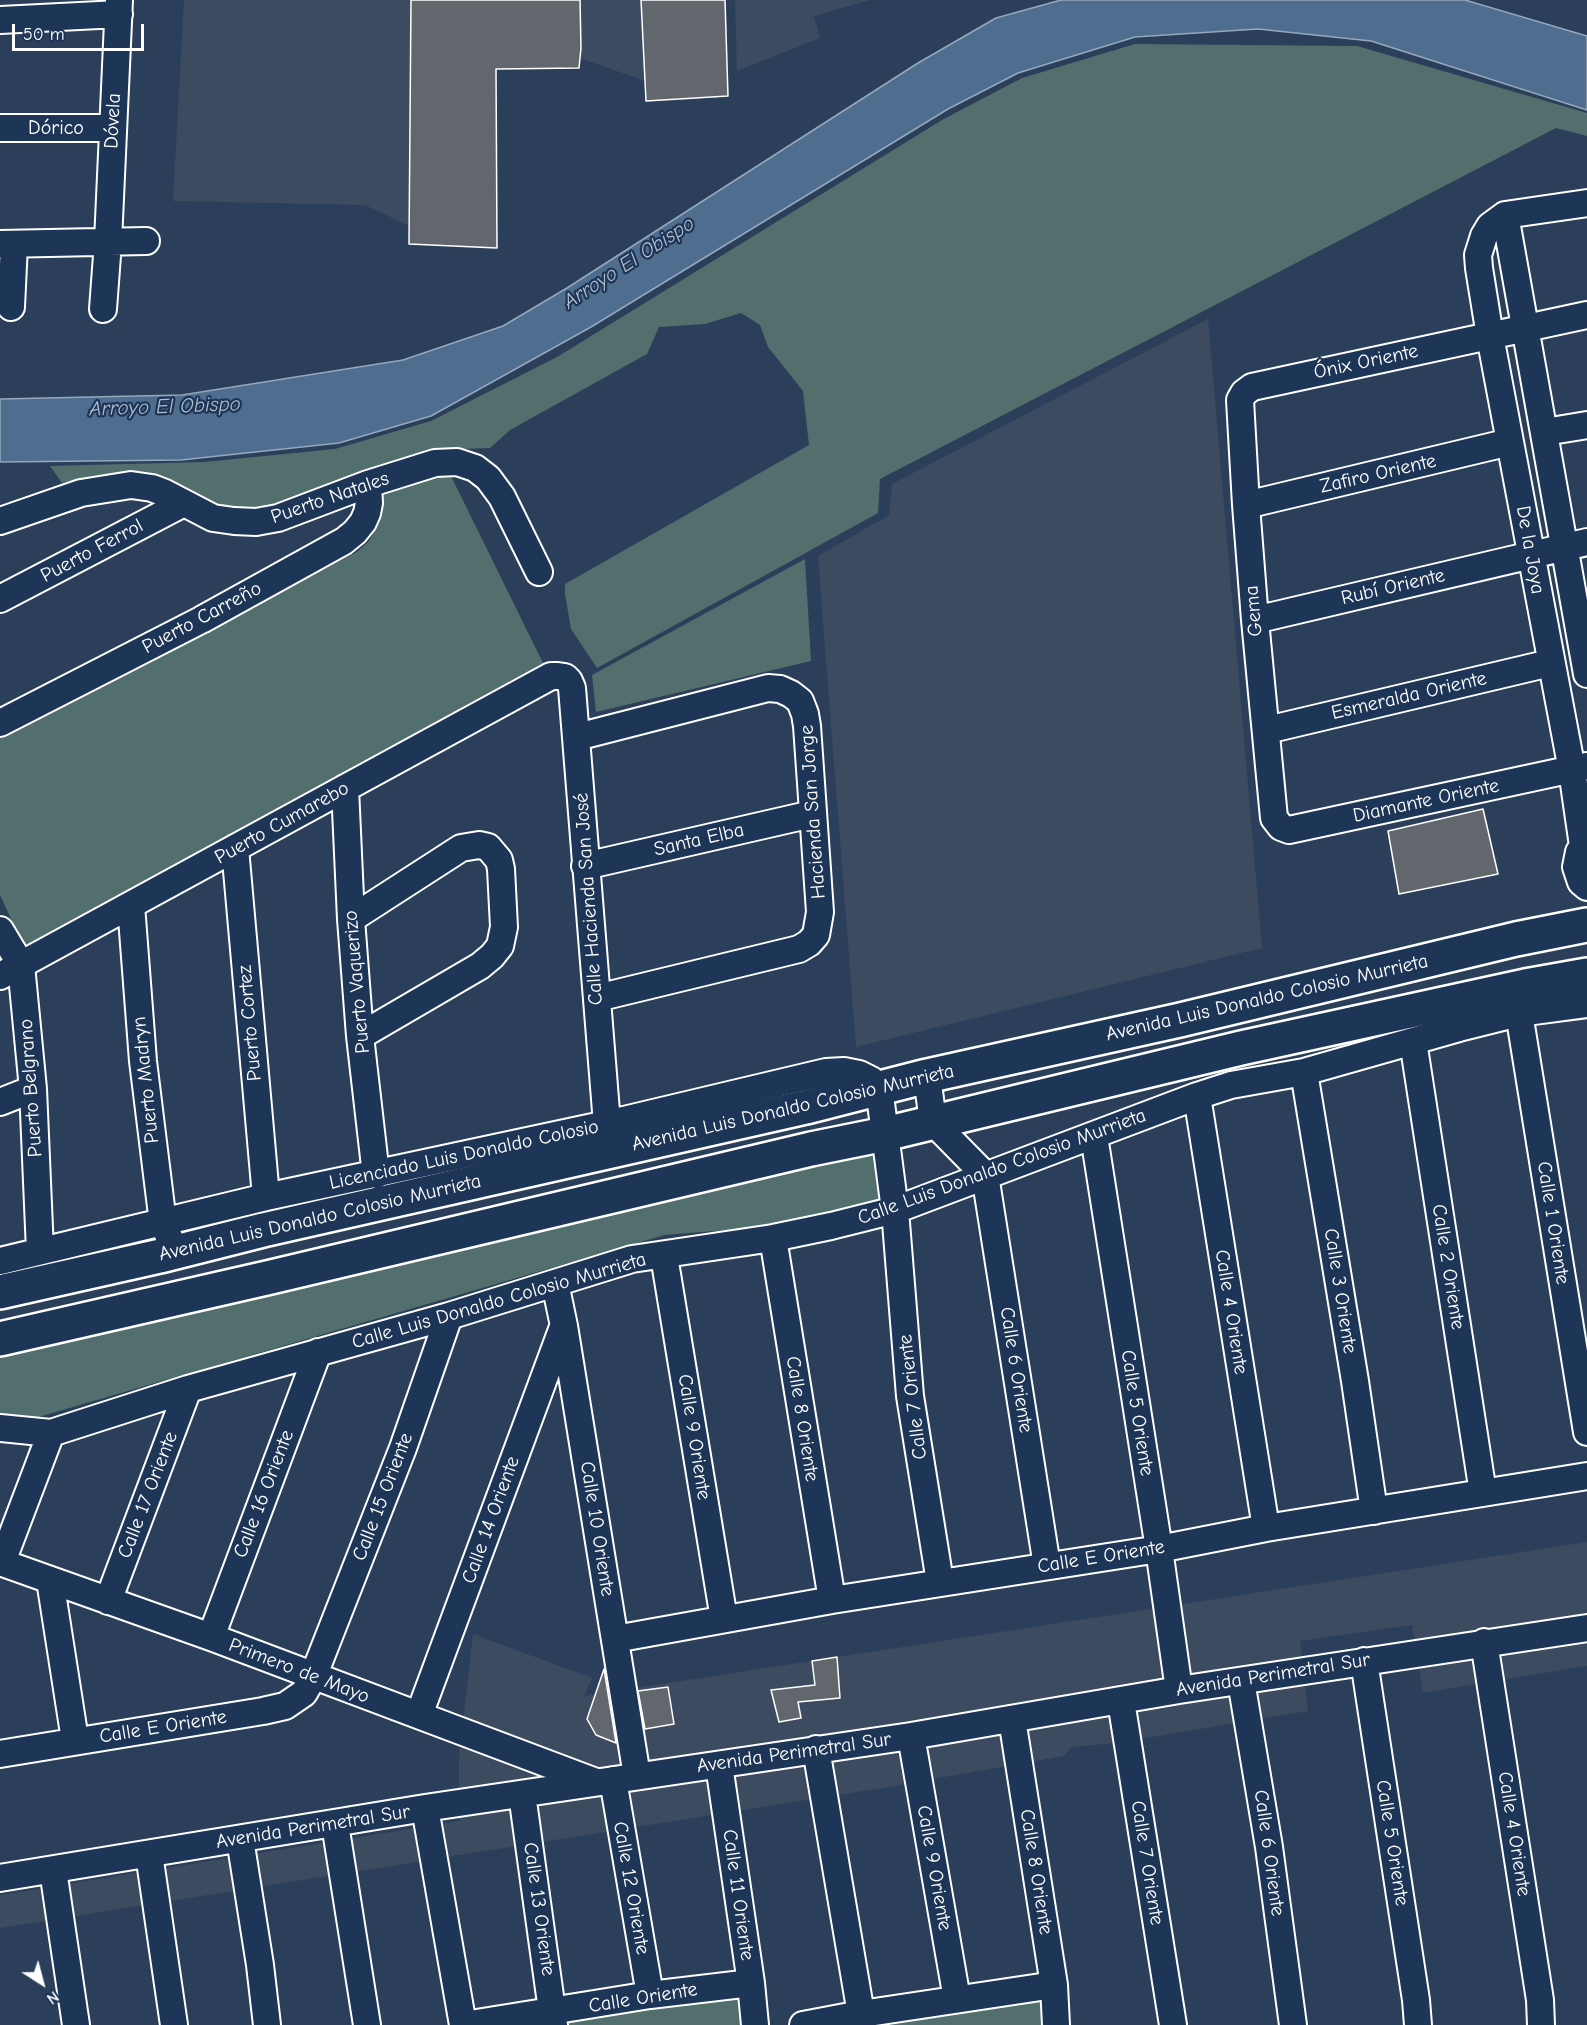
<!DOCTYPE html>
<html>
<head>
<meta charset="utf-8">
<style>
	body { margin:0 }
	#map { position:relative; width:1587px; height:2025px; overflow:hidden; background:#2b3f5b; font-family:"Comic Neue",sans-serif }
	canvas { display:block }
	.north { position:absolute; left:12px; top:1953px; width:60px; height:60px; -webkit-text-stroke:4px #1d3557; paint-order:stroke; rotate:144deg; font-size:16px; font-weight:700; line-height:24px; text-align:center; color:#fff }
	.north::after { content:''; display:block; margin:auto; width:21px; height:27px; background:#fff; clip-path:polygon(50% 0,100% 100%,50% 72%,0 100%) }
	.scale { position:absolute; left:12px; top:24px; width:132px; height:27px; box-sizing:border-box; border:3px solid #fff; border-top:0; padding-left:8px; font-size:18px; line-height:21px; white-space:nowrap; color:#fff; -webkit-text-stroke:4px #1d3557; paint-order:stroke }
</style>
</head>
<body>
<div id="map">
<canvas width="1587" height="2025"></canvas>
<div class="north">N</div>
<div class="scale">50 m</div>
</div>
<script>
const ctx = document.querySelector('canvas').getContext('2d');
ctx.lineJoin = 'round';
function fill(path, color) { ctx.fillStyle = color; ctx.fill(path, 'evenodd'); }
const toPath = rows => new Path2D(rows.map(r => 'M' + r).join(''));
function strokePath(path, color, width, dash) { ctx.strokeStyle = color; ctx.lineWidth = width; ctx.lineCap = dash ? 'butt' : 'round'; ctx.setLineDash(dash || []); ctx.stroke(path); }
function write(font, color, halo, rows, align = 'center') {
  ctx.font = font + ' "Comic Neue",sans-serif'; ctx.lineWidth = 4.5; ctx.setLineDash([]); ctx.textBaseline = 'middle'; ctx.strokeStyle = halo; ctx.fillStyle = color; for (const [text, x, y, turn = 0] of rows) {
    ctx.save(); ctx.translate(x, y); ctx.rotate((+turn || 0) * Math.PI / 180); ctx.textAlign = isNaN(turn) ? turn : align; if (halo) ctx.strokeText(text, 0, 0); ctx.fillText(text, 0, 0); ctx.restore();
  }
}
fill(toPath([
	[184,0,715,0,660,86,568,54,486,56,426,234,365,205,173,201],
	[735,0,870,0,814,16,820,38,737,71],
	[1208,319,1262,948,856,1047,818,556,889,515,892,484],
	[1587,1542,1587,1666,1423,1693,1412,1625,1300,1641,1308,1711,1116,1743,1072,1747,1064,1756,882,1788,0,1928,0,1895,459,1821,459,1758,473,1634,592,1678,584,1696]
]), '#3c4b60');
fill(toPath([
	[1135,44,1357,46,1587,113,1587,136,1556,128,880,479,878,513,597,668,571,629,565,594,565,584,809,445,803,391,768,347,760,325,741,313,705,324,659,327,647,354,510,430,490,448,430,450,343,478,275,505,225,510,155,475,104,475,62,483,50,466,204,462,335,449,431,421,557,357,942,120,1022,78],
	[449,472,543,663,24,947,0,895,0,737,357,552,369,541,380,521,383,494],
	[805,559,811,661,596,712,592,675],
	[875,1147,890,1197,776,1226,665,1235,35,1418,0,1413,0,1347],
	[739,1994,745,2025,539,2025],
	[1045,2000,1044,2025,889,2025]
]), '#526f6d');
const water = toPath([
	[1061,0,1465,0,1587,36,1587,110,1371,41,1258,29,1135,37,1018,73,948,109,591,327,431,416,339,443,181,460,0,462,0,399,182,395,403,360,503,326,567,288,918,63,996,18,1061,0]
]);
fill(water, '#4f6e8f');
strokePath(water, '#95a8bc', 1.5);
const building = toPath([
	[411,0,580,0,581,48,579,68,496,69,497,248,409,244,411,0],
	[641,0,725,0,728,96,646,101,641,0],
	[1483,809,1498,874,1399,894,1388,831,1483,809],
	[837,1657,840,1698,798,1702,801,1718,779,1722,771,1690,815,1685,812,1661,837,1657],
	[604,1669,616,1743,596,1735,587,1719,604,1669],
	[668,1687,674,1724,645,1729,638,1691,668,1687]
]);
fill(building, '#62676d');
strokePath(building, '#fff', 1.5);
const minor = toPath([
	[0,20,119,14],
	[0,128,112,128],
	[1505,215,1587,674],
	[0,244,146,241],
	[11,307,14,244],
	[103,309,108,242,119,0],
	[1587,315,1252,387,1244,393,1240,400,1246,505,1255,620,1274,818,1281,827,1289,830,1587,766],
	[1545,432,1587,425],
	[1246,505,1510,442],
	[0,521,81,493,131,485,152,488,165,493,213,518,234,521,256,522,278,518,368,484,435,463,457,462,475,468,488,478,502,497,539,572],
	[0,599,184,503],
	[1255,620,1587,542],
	[0,723,201,620,344,541,355,532,363,522,367,513,369,503,368,484],
	[1267,730,1550,663],
	[577,737,768,688,780,689,791,694,800,701,805,714,807,726,820,912,816,935,809,943,799,949,597,998],
	[345,788,351,919,360,1036,376,1175],
	[1587,843,1579,852,1576,867,1581,882,1587,887],
	[1583,846,1572,770,1490,336,1479,268,1478,255,1484,236,1490,226,1505,215,1587,203],
	[235,848,266,1197],
	[585,866,812,814],
	[131,905,143,1061,163,1223,169,1237],
	[351,919,461,848,479,845,488,847,499,860,501,869,504,927,500,946,492,956,480,966,360,1036],
	[0,930,21,965,33,1089,40,1251],
	[0,976,551,676,558,676,565,677,569,681,572,688,607,1124],
	[1519,1013,1587,1432],
	[1413,1041,1483,1493],
	[1304,1072,1355,1381,1374,1511],
	[927,1076,933,1122,985,1175,1047,1566],
	[1197,1096,1266,1528],
	[0,1102,33,1089],
	[1094,1136,1159,1549,1179,1690],
	[773,1238,832,1600],
	[664,1256,724,1619],
	[0,1261,266,1197,607,1124,826,1072,844,1071,859,1074,871,1080,879,1088,895,1210,910,1396,940,1582],
	[555,1283,564,1326,637,1776],
	[0,1428,51,1433,188,1389,449,1316,632,1259,773,1238,831,1226,895,1210,1197,1096,1231,1085,1304,1072,1459,1028,1519,1013,1587,1004],
	[0,1562,211,1637,596,1782],
	[2,1562,51,1433],
	[50,1580,75,1740],
	[108,1601,188,1389],
	[211,1637,318,1352],
	[615,1639,832,1600,1159,1549,1266,1528,1587,1476],
	[1484,1642,1540,2000,1541,2025],
	[1364,1661,1416,2000,1418,2025],
	[1241,1681,1269,1847,1293,2025],
	[1121,1701,1173,2025],
	[419,1715,563,1327],
	[1012,1719,1054,1985,1056,2025],
	[911,1736,957,1999],
	[816,1749,861,2014],
	[0,1754,263,1711,285,1706,304,1693,313,1677,403,1448,449,1316],
	[719,1765,751,1983,755,2025],
	[613,1780,650,1995],
	[522,1794,554,2025],
	[425,1808,463,2025],
	[335,1824,367,2025],
	[240,1839,260,1965,267,2025],
	[149,1854,174,2025],
	[53,1870,76,2025],
	[0,1878,425,1808,911,1736,1179,1690,1587,1628],
	[464,2025,650,1995,751,1983],
	[803,2025,861,2014,1054,1985]
]);
const major = toPath([
	[0,1292,160,1256,263,1230,806,1107,927,1076,1180,1020,1516,939,1587,925],
	[0,1339,271,1277,811,1149,885,1134,1241,1048,1525,986,1587,975]
]);
strokePath(minor, '#fff', 30);
strokePath(major, '#fff', 38);
strokePath(minor, '#1d3557', 26);
strokePath(major, '#1d3557', 33);
write('20px', '#fff', '#1d3557', [
	["Dóvela",113,121,-87],
	["Dórico",56,128],
	["Ónix Oriente",1366,362,-12],
	["Zafiro Oriente",1378,474,-13],
	["Puerto Natales",330,498,-19],
	["De la Joya",1530,550,80],
	["Puerto Ferrol",92,551,-28],
	["Rubí Oriente",1393,587,-13],
	["Gema",1254,611,-95],
	["Puerto Carreño",202,618,-28],
	["Esmeralda Oriente",1409,696,-13],
	["Diamante Oriente",1426,801,-12],
	["Hacienda San Jorge",813,812,-94],
	["Puerto Cumarebo",282,823,-29],
	["Santa Elba",699,840,-13],
	["Calle Hacienda San José",589,899,-94],
	["Puerto Vaquerizo",357,982,-95],
	["Avenida Luis Donaldo Colosio Murrieta",1267,998,-13],
	["Puerto Cortez",250,1023,-95],
	["Puerto Madryn",146,1080,-96],
	["Puerto Belgrano",31,1088,-94],
	["Avenida Luis Donaldo Colosio Murrieta",793,1108,-13],
	["Licenciado Luis Donaldo Colosio",464,1155,-12],
	["Calle Luis Donaldo Colosio Murrieta",1002,1167,-20],
	["Avenida Luis Donaldo Colosio Murrieta",320,1218,-13],
	["Calle 1 Oriente",1553,1223,81],
	["Calle 2 Oriente",1448,1267,81],
	["Calle 3 Oriente",1340,1291,81],
	["Calle Luis Donaldo Colosio Murrieta",499,1301,-16],
	["Calle 4 Oriente",1231,1312,81],
	["Calle 6 Oriente",1016,1370,81],
	["Calle 7 Oriente",913,1397,-97],
	["Calle 5 Oriente",1137,1413,81],
	["Calle 8 Oriente",802,1419,81],
	["Calle 9 Oriente",694,1437,81],
	["Calle 16 Oriente",264,1494,-69],
	["Calle 17 Oriente",148,1495,-69],
	["Calle 15 Oriente",383,1497,-69],
	["Calle 14 Oriente",491,1520,-70],
	["Calle 10 Oriente",597,1529,81],
	["Calle E Oriente",1101,1557,-9],
	["Primero de Mayo",299,1671,21],
	["Avenida Perimetral Sur",1273,1675,-9],
	["Calle E Oriente",163,1727,-9],
	["Avenida Perimetral Sur",794,1753,-8],
	["Avenida Perimetral Sur",313,1827,-9],
	["Calle 4 Oriente",1514,1834,81],
	["Calle 5 Oriente",1392,1843,81],
	["Calle 6 Oriente",1269,1853,82],
	["Calle 7 Oriente",1147,1863,81],
	["Calle 9 Oriente",934,1868,80],
	["Calle 8 Oriente",1036,1872,81],
	["Calle 12 Oriente",631,1888,80],
	["Calle 11 Oriente",738,1895,82],
	["Calle 13 Oriente",539,1909,82],
	["Calle Oriente",643,1998,-9]
]);
write('italic 21px', '#b0becd', '#1d3557', [
	["Arroyo El Obispo",629,263,-33],
	["Arroyo El Obispo",165,407,-2]
]);
</script>
</body>
</html>
